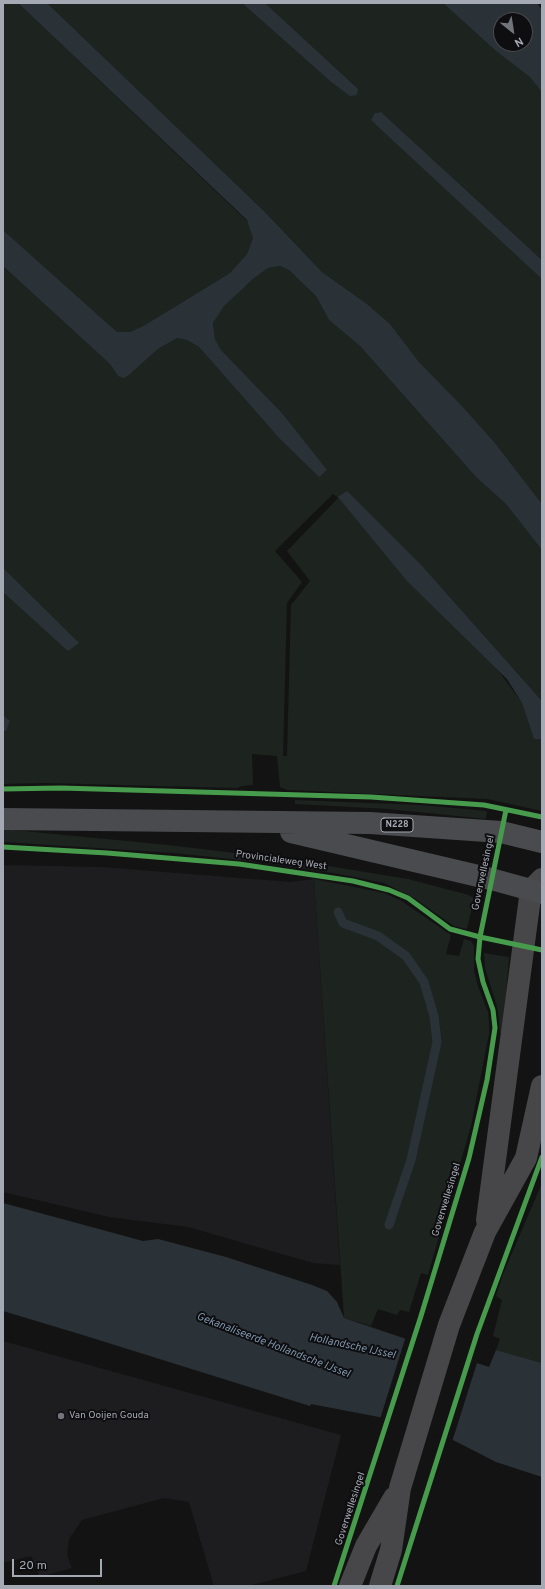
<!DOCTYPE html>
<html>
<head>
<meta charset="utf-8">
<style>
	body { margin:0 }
	#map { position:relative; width:545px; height:1589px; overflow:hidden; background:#131313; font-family:Overpass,sans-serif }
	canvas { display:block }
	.frame { position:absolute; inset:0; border:4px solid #a5a9b3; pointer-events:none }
	.north { position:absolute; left:493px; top:12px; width:40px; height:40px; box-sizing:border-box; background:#0e0d0f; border:1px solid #4a4b51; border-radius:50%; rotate:150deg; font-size:11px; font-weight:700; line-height:16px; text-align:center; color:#a5a9b3 }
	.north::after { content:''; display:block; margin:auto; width:14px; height:18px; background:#72747b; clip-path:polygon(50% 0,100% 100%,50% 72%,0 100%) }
	.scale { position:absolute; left:12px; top:1559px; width:90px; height:18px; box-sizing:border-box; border:2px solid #a5a9b3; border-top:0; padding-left:5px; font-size:12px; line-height:14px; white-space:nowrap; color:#a5a9b3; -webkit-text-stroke:3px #0e0d0f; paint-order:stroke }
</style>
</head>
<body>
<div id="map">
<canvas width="545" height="1589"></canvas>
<div class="frame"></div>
<div class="north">N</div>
<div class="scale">20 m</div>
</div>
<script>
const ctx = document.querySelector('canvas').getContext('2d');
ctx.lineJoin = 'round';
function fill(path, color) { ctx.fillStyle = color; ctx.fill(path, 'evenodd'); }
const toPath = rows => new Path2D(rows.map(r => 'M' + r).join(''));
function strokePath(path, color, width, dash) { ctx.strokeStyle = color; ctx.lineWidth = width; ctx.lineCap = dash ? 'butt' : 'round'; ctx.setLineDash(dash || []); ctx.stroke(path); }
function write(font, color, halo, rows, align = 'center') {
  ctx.font = font + ' Overpass,sans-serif'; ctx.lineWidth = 4; ctx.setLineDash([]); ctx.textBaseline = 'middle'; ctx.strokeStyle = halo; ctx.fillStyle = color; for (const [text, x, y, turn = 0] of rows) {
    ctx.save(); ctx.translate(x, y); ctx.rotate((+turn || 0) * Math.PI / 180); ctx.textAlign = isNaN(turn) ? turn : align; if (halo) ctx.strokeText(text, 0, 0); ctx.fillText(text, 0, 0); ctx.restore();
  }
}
fill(toPath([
	[3,865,101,867,291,882,314,879,340,1265,313,1263,188,1227,109,1217,3,1192],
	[3,1341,341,1435,306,1571,248,1586,214,1586,189,1502,164,1498,82,1520,69,1539,67,1555,72,1568,40,1577,31,1556,3,1563]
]), '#1d1d1f');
fill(toPath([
	[3,3,18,3,247,221,251,227,253,238,247,254,230,273,145,325,130,332,117,332,3,230],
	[47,3,242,3,330,81,355,86,265,3,443,3,496,51,531,77,542,92,542,260,381,112,375,113,542,279,542,504,495,443,463,407,419,362,390,324,367,304,322,272,265,212],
	[3,266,110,364,118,376,130,374,158,349,177,338,187,340,199,347,279,438,319,477,281,412,221,350,215,339,213,323,223,306,253,279,268,268,280,266,289,270,304,283,316,296,329,320,360,346,476,477,506,504,542,550,542,701,424,568,522,703,534,739,542,739,542,811,487,799,287,790,280,787,277,756,252,754,253,785,242,786,237,788,46,783,3,784,3,731,6,730,10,721,3,715],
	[333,494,338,498,287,551,310,581,291,605,287,756,283,756,287,603,302,582,275,551],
	[295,800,421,805,487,811,486,819,388,809,295,804],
	[3,829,168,845,260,856,259,862,174,853,3,842],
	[267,856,408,879,469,895,474,898,467,929,454,926,414,898,384,883,339,874,266,863],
	[314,879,384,893,400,900,451,935,446,954,459,956,464,939,471,941,474,946,474,971,478,986,488,1012,489,1022,489,1034,471,1126,428,1275,421,1273,409,1312,400,1310,397,1315,378,1309,371,1326,344,1318],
	[484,953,509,957,503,1033,500,1033,498,1010,485,968],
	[542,1183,542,1363,496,1350,500,1339,493,1336,502,1300,496,1296,503,1274]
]), '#1d231e');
fill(toPath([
	[18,3,47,3,265,212,322,272,367,304,390,324,419,362,463,407,495,443,542,504,542,550,506,504,476,477,360,346,329,320,316,296,289,270,280,266,268,268,253,279,224,306,213,323,215,339,221,350,281,412,327,470,319,477,279,438,199,347,187,340,177,338,158,349,130,374,124,378,118,376,110,364,3,266,3,230,117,332,130,332,145,325,230,273,247,254,253,238,247,220],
	[242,3,265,3,355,86,358,89,357,95,350,96,330,81],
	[443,3,537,3,542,10,542,92,530,77,496,51],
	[501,20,525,20,525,44,501,44],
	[381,112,542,260,542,279,371,120,375,113],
	[347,491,424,568,542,701,542,739,534,739,522,703,507,679,407,581,338,497],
	[3,568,79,643,68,651,3,592],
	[3,715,10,721,6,731,3,731],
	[3,1203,143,1241,158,1239,226,1257,312,1285,327,1291,337,1302,344,1318,489,1367,496,1350,542,1363,542,1477,496,1462,453,1440,379,1417,311,1404,310,1406,86,1336,3,1311]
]), '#2b3237');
fill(toPath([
	[406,1336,489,1364,495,1348,489,1366,477,1363,452,1442,380,1419]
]), '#131313');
strokePath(toPath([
	[338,912,343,923,378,936,406,956,424,982,434,1016,437,1042,411,1160,389,1225]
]), '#2b3237', 9);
strokePath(toPath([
	[487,1220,531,890,542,879],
	[350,1586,366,1546,394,1498],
	[380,1586,391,1550,400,1488,449,1325,485,1232,526,1158,542,1086]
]), '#47474a', 22);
strokePath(toPath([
	[3,819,370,823,501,832,542,842],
	[291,832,491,879,542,893]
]), '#4a4b4e', 22);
strokePath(toPath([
	[3,789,61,788,371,797,484,805,542,817],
	[3,847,107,853,239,864,353,881,389,890,408,898,450,929,480,937,542,950],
	[334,1586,421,1316,469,1158,487,1080,495,1028,493,1010,483,982,478,959,480,937,506,810],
	[397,1586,477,1334,542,1157]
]), '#469c4c', 5);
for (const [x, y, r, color] of [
	[61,1416,4,"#72747b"]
]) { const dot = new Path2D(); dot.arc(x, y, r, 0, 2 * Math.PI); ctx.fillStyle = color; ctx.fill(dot); strokePath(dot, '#0e0d0f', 1.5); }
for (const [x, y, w] of [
	[397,825,32]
]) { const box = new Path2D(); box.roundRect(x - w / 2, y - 7, w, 14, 3); ctx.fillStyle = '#0e0d0f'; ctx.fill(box); strokePath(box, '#a5a9b3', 1); }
write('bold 9px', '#a5a9b3', null, [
	["N228",397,825]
]);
write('10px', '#a5a9b3', '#0e0d0f', [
	["Provincialeweg West",281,861,8],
	["Goverwellesingel",484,873,-78],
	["Goverwellesingel",447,1200,-73],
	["Goverwellesingel",351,1509,-72]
]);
write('10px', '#a5a9b3', '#0e0d0f', [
	["Van Ooijen Gouda",69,1416]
], 'left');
write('italic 11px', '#7e95ac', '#0e0d0f', [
	["Gekanaliseerde Hollandsche IJssel",273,1346,21],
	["Hollandsche IJssel",352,1347,12]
]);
</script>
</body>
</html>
